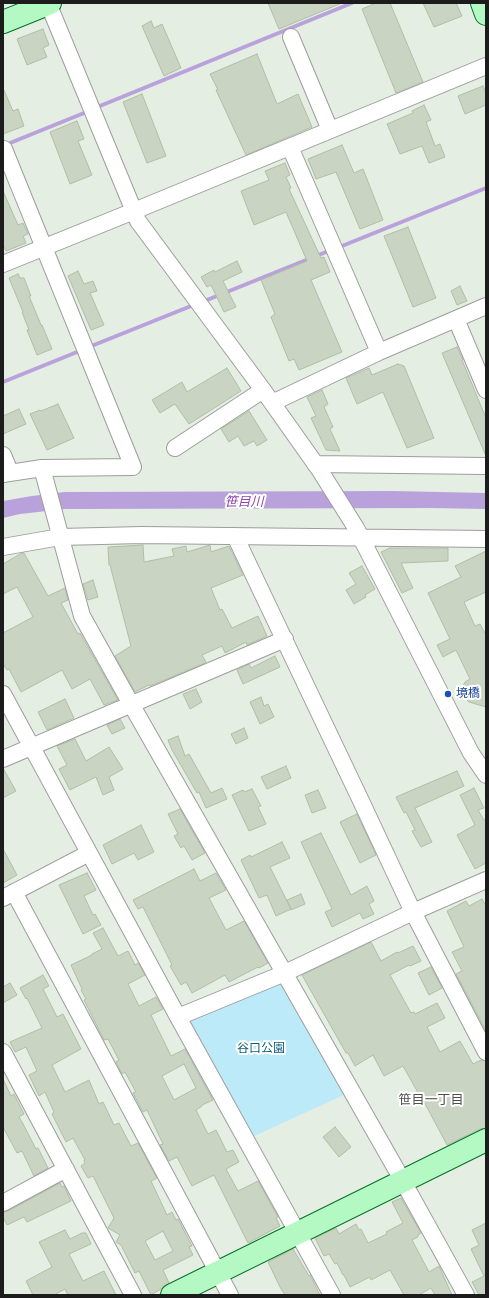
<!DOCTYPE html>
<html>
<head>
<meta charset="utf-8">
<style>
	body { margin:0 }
	#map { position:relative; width:489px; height:1298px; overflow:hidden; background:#e4eee2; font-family:"IBM Plex Sans",sans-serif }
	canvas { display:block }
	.frame { position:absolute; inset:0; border:4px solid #1c1c1c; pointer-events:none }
</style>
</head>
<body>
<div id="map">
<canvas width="489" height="1298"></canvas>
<div class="frame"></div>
</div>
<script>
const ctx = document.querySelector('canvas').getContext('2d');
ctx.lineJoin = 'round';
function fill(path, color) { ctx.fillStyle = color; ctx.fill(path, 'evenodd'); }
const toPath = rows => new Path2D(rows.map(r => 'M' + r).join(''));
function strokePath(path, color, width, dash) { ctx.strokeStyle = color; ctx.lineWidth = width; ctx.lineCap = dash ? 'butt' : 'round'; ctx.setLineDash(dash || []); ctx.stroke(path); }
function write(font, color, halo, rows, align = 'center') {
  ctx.font = font + ' "IBM Plex Sans","Noto Sans JP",sans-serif'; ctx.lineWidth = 4; ctx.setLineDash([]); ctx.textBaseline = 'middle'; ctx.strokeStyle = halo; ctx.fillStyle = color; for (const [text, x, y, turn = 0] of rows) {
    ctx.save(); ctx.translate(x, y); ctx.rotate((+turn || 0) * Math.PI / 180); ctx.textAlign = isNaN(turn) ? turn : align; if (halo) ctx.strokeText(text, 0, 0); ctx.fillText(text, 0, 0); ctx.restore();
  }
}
fill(toPath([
	[283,979,348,1093,250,1138,184,1020]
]), '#bdeaf9');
fill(toPath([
	[392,491,486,493,486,509,430,508,65,509,20,514,3,518,3,501,32,496,64,492]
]), '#b9a2dc');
strokePath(toPath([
	[95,108,352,3],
	[10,143,89,111],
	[337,248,486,188],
	[202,302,331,250],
	[89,347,196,304],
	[3,382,82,350]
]), '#b9a2dc', 4);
const building = toPath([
	[268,3,342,3,279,29,268,3],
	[376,3,390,3,423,82,396,93,362,9,376,3],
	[423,3,456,3,462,16,434,27,423,3],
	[151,21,154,28,162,24,181,68,164,76,142,26,151,21],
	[43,29,49,45,43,48,47,57,27,65,17,39,43,29],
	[257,54,277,104,298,94,312,127,246,155,216,90,218,90,210,74,257,54],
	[483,86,486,93,486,105,465,114,458,96,483,86],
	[3,88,13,111,18,109,24,126,3,134,3,88],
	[142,94,166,156,147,163,123,102,142,94],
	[424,105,431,120,426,122,435,146,440,144,445,157,429,163,422,146,400,154,387,124,413,113,412,111,424,105],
	[77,121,84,139,78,141,92,175,70,184,50,132,77,121],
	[342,145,354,173,363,169,383,220,360,229,336,172,316,179,308,159,342,145],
	[285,163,290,175,286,177,291,188,289,189,321,258,324,257,330,272,311,280,342,352,299,370,294,359,289,361,271,317,275,314,261,280,307,261,286,212,254,225,241,191,269,180,265,171,285,163],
	[3,191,18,225,23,223,28,234,23,236,26,243,6,251,3,245,3,191],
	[408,227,436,298,413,307,384,236,408,227],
	[237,261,242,272,223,281,236,307,224,312,211,285,207,287,201,277,214,270,215,272,237,261],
	[78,271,84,284,93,281,97,291,90,293,104,325,91,330,68,276,78,271],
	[18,274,20,278,24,278,31,296,29,296,41,325,42,325,52,349,37,355,27,330,29,330,22,312,23,312,9,278,18,274],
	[460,286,467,301,457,305,451,291,460,286],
	[457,347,463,360,462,360,486,418,486,456,442,353,457,347],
	[398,364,404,366,434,438,407,448,383,392,357,404,346,378,369,368,372,375,398,364],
	[227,368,241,391,189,424,175,404,160,413,152,400,182,382,187,392,227,368],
	[322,390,328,404,324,407,333,427,330,429,340,451,326,450,311,418,316,416,307,397,322,390],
	[58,404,74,438,47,450,30,414,40,410,41,411,58,404],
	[19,409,26,424,3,434,3,416,19,409],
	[249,411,267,440,257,446,254,441,244,446,238,436,229,442,221,429,249,411],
	[143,545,144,562,174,556,172,549,186,546,187,552,210,545,211,552,229,546,243,575,211,588,220,610,222,609,232,628,258,616,267,636,247,645,246,642,225,653,222,646,202,655,206,662,203,664,150,686,149,685,135,692,115,656,131,646,110,565,109,565,108,547,143,545],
	[390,548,448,548,448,561,401,563,413,588,402,593,381,552,390,548],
	[486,551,486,592,464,602,475,626,480,624,486,635,486,707,469,702,464,697,462,688,465,682,470,679,456,650,443,657,437,645,450,639,428,593,461,577,455,566,486,551],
	[22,553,24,553,48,596,65,588,68,600,61,603,78,634,80,633,118,700,104,705,90,679,72,689,62,670,21,692,9,669,7,670,3,664,3,633,33,617,17,587,3,594,3,564,22,553],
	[362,566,375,589,365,595,366,597,354,604,346,590,356,584,349,573,362,566],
	[93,580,98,597,88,600,83,584,93,580],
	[275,656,280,667,243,684,237,670,249,664,251,668,275,656],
	[196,689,202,702,190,709,183,694,196,689],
	[261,697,264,706,268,704,274,717,260,724,250,702,261,697],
	[65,699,74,718,47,730,38,712,65,699],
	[120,719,125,728,112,734,107,725,120,719],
	[244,728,248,738,236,744,231,734,244,728],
	[178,736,185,756,189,754,211,793,222,788,227,799,206,808,199,792,197,793,172,750,168,740,178,736],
	[75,739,86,761,109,747,123,769,109,777,114,790,103,795,96,777,70,790,59,769,67,765,57,746,75,739],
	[286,766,291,778,267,789,261,777,286,766],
	[3,768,16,791,3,798,3,768],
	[457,771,464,786,415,808,432,842,421,847,412,831,415,830,406,812,404,813,396,797,457,771],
	[474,788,484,808,478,810,484,820,486,819,486,863,475,869,457,835,475,825,460,795,474,788],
	[252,789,261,806,258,807,266,824,249,831,232,795,243,790,244,792,252,789],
	[318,790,326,808,312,813,305,795,318,790],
	[180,809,205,853,192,860,184,846,181,848,174,836,178,834,168,814,180,809],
	[357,814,376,855,360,863,340,822,357,814],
	[141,825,154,852,138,860,134,853,112,864,103,845,141,825],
	[321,833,351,895,367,886,374,901,369,904,374,914,363,919,360,913,332,927,325,912,332,909,301,842,321,833],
	[282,842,290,858,270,867,291,909,276,916,267,895,259,898,241,860,250,855,251,857,282,842],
	[3,849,17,875,3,883,3,849],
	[194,869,200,881,216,873,226,890,209,898,226,930,244,921,268,963,259,968,258,967,229,982,225,975,192,993,186,982,181,985,170,966,172,965,143,907,138,909,133,900,194,869],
	[87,873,96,890,84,896,93,915,95,914,101,925,83,934,59,885,87,873],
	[301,894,305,904,291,910,287,900,301,894],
	[482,899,486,906,486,1031,456,974,462,971,452,952,464,947,447,911,466,901,469,906,482,899],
	[103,928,118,956,128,951,135,965,138,963,145,975,128,984,139,1006,156,997,163,1009,151,1015,171,1056,185,1049,213,1100,202,1105,202,1106,196,1110,208,1134,216,1130,227,1152,233,1150,239,1162,226,1169,238,1191,258,1181,278,1217,276,1218,280,1226,248,1243,214,1175,192,1186,177,1157,169,1161,160,1145,163,1144,147,1110,143,1112,133,1093,136,1092,125,1072,122,1074,116,1062,119,1060,108,1039,104,1040,84,1000,86,999,81,990,82,989,71,965,92,955,92,954,102,949,93,933,103,928],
	[184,1064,196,1088,174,1100,162,1076,184,1064],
	[371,942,381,961,397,952,398,953,413,946,421,961,410,966,409,965,390,975,411,1013,414,1012,415,1014,437,1003,445,1018,427,1027,440,1052,460,1041,473,1064,481,1060,486,1061,486,1128,480,1129,447,1145,422,1098,421,1098,403,1066,384,1076,373,1055,355,1066,348,1053,346,1053,302,975,371,942],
	[431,967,442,988,429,995,418,973,431,967],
	[43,975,49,986,43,989,57,1017,63,1014,81,1049,52,1065,64,1090,65,1092,89,1080,99,1104,103,1102,114,1125,119,1123,131,1146,138,1143,157,1178,151,1181,167,1215,172,1212,176,1220,178,1219,192,1246,189,1247,193,1255,163,1270,169,1283,161,1289,151,1295,139,1271,135,1273,121,1245,116,1242,120,1235,108,1228,114,1218,93,1176,88,1178,81,1166,85,1163,84,1160,85,1160,73,1138,66,1142,52,1114,54,1112,45,1092,39,1096,29,1075,37,1071,26,1047,15,1052,10,1042,42,1028,27,998,26,999,20,988,43,975],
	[163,1231,173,1251,155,1260,145,1241,163,1231],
	[10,983,17,995,3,1003,3,987,10,983],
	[3,1079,11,1096,14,1094,24,1114,19,1117,22,1122,36,1149,38,1148,48,1168,34,1176,22,1151,17,1153,3,1127,3,1079],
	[335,1127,351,1147,339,1157,323,1137,335,1127],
	[60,1183,62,1187,64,1186,71,1201,27,1222,24,1217,7,1225,3,1217,3,1212,8,1211,60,1183],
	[401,1198,421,1233,418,1235,418,1237,412,1240,429,1272,439,1266,452,1295,435,1295,431,1288,419,1295,404,1295,390,1270,371,1280,370,1277,350,1287,344,1275,343,1275,337,1263,335,1264,329,1254,324,1256,315,1238,336,1228,339,1234,356,1224,359,1230,361,1229,368,1243,387,1234,386,1232,403,1223,392,1202,401,1198],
	[486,1223,486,1295,479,1295,472,1282,484,1276,471,1249,479,1245,472,1230,486,1223],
	[65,1230,70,1239,82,1233,86,1233,91,1244,69,1254,83,1281,104,1271,116,1295,68,1295,65,1289,54,1295,33,1295,26,1281,52,1267,39,1242,65,1230],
	[293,1249,309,1276,310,1275,320,1295,285,1295,280,1287,268,1262,293,1249]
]);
fill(building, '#c9d4c2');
strokePath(building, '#afbfa4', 1);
const street = toPath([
	[48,3,138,221,263,390,319,469,356,528,471,753,486,775],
	[291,37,330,130],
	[290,147,379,352],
	[3,150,4,149,133,467,42,468,3,474],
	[3,264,134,211,486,66],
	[456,319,486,390],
	[272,403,379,352,486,306],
	[175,448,263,390],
	[3,455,10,472],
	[315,464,486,466],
	[42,468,82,616,131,704,400,1176,466,1295],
	[235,536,362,803,413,912,486,1052],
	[3,547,60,537,142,535,486,539],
	[3,694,178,1017,332,1295],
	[3,759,285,639],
	[14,892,230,1295],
	[3,898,89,853],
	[178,1017,285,973,413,912,486,880],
	[3,1052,133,1295],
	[3,1203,66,1169]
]);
const secondary = toPath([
	[482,3,486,14],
	[3,22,50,3],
	[172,1295,486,1140]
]);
strokePath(street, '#9d9d9d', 18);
strokePath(secondary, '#047224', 24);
strokePath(street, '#fff', 16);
strokePath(secondary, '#b4f9c4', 22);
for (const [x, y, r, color] of [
	[448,694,4,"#1a4fb4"]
]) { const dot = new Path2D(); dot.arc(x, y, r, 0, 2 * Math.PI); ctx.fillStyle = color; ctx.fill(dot); strokePath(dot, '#fff', 1.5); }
write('12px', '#164399', '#fff', [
	["境橋",456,694]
], 'left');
write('12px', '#0b5d7a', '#fff', [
	["谷口公園",261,1049]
]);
write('italic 13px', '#8c49ac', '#fff', [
	["笹目川",244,502]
]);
write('13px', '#4f4f4f', '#fff', [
	["笹目一丁目",431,1100]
]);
</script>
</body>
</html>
